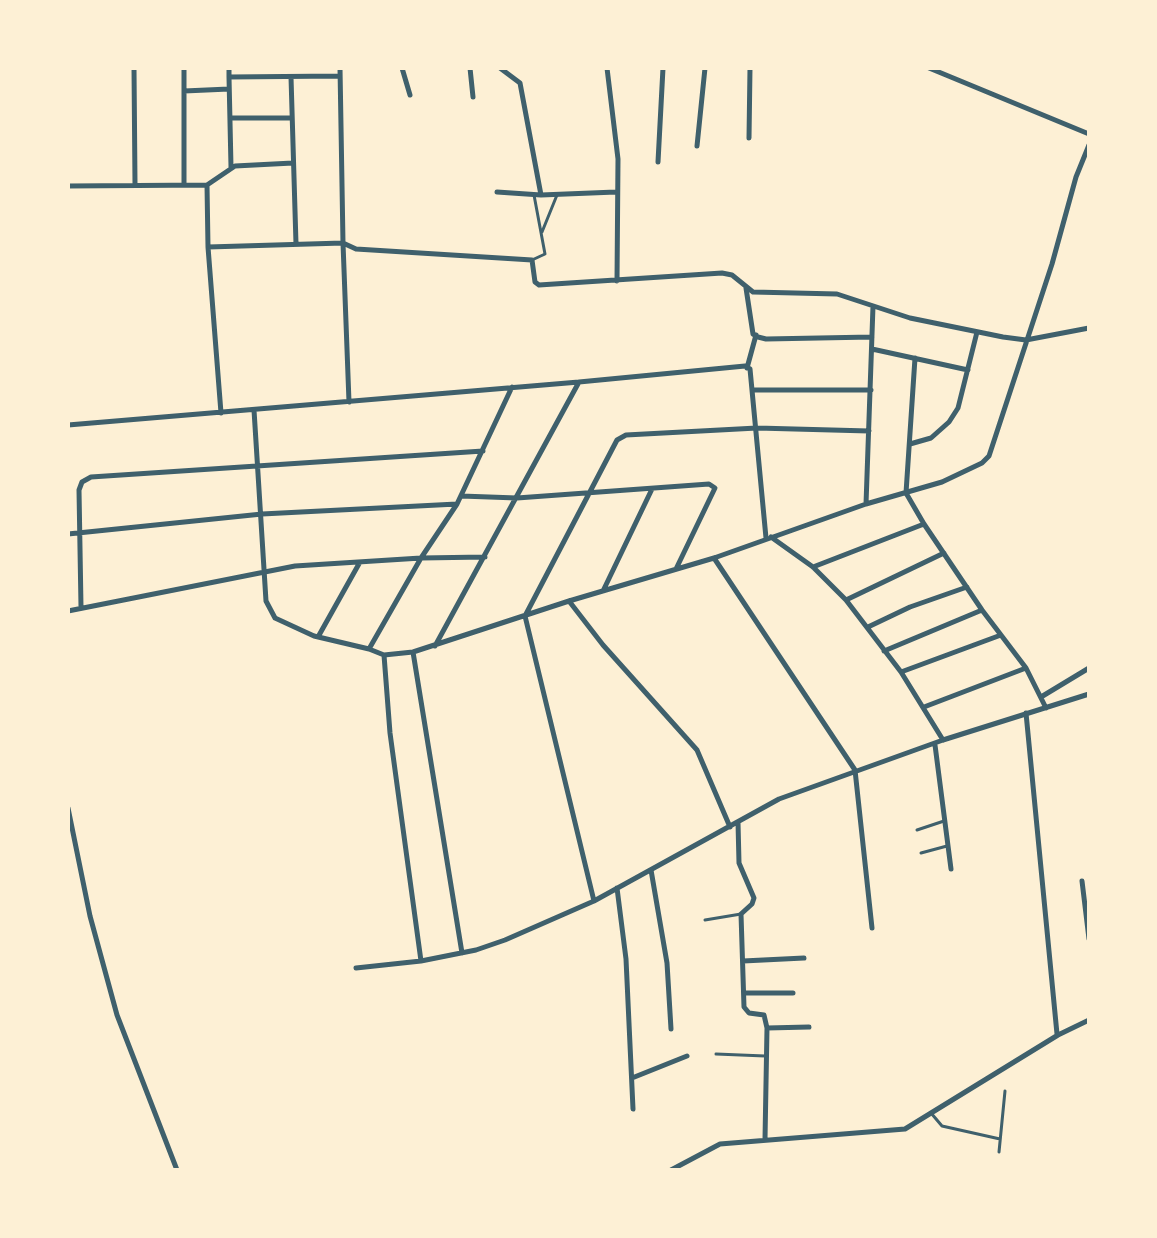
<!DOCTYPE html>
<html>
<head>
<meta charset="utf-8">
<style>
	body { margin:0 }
	#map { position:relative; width:1157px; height:1238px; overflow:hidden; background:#fdf0d5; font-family:Montserrat,sans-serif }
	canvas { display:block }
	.frame { position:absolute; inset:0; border:70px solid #fdf0d5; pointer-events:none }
</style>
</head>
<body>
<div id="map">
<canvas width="1157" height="1238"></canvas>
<div class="frame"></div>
</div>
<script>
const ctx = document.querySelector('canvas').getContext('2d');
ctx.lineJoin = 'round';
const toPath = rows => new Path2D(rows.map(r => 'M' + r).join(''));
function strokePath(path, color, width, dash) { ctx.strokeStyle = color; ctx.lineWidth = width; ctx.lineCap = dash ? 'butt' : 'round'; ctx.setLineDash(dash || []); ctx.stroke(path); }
strokePath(toPath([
	[542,232,557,195],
	[532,260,545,254,534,195],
	[917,830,944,821],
	[921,853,947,846],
	[705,920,741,914],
	[716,1054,765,1056],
	[931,1113,942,1126,1000,1139],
	[999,1152,1005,1091]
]), '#3f606c', 3);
strokePath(toPath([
	[134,68,135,184],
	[184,68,184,184],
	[229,68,229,77],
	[402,68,410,95],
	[470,68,473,97],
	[500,68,520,83,541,195],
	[607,68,618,159,617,281],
	[929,68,1089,134],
	[291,77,296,244],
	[184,91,229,89],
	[231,118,292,118],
	[749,138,750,68],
	[697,146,705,68],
	[658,162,663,68],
	[231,167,229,77,340,76],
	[207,185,235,166,293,163],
	[68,186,207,185,208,247,343,243,340,68],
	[497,192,541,195,616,192],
	[208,247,221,413],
	[746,288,753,334,758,337,766,339,872,337],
	[872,349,968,370],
	[915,358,906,493,924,524,982,610,1026,668,1046,708],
	[747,368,756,335],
	[579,382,745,366,750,369,766,538],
	[753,390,871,390],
	[349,402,343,243,356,249,532,260,535,282,539,285,722,273,732,275,753,292,837,294,910,318,1003,337,1026,340,1089,328],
	[254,410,266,601,275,618,314,636,369,649,384,655,413,652,569,601,714,558,866,504,942,482,982,463,989,456,1052,264,1076,177,1089,145],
	[68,425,579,382,435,646],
	[910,444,931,438,949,422,958,408,977,332],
	[461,496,517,498,709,484,715,488,676,569],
	[866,504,873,306],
	[68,534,262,514,457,504],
	[771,537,813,567,846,600,901,672,943,740],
	[714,558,855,770,872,928],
	[813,567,924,524],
	[603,591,652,489],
	[846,600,944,553],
	[569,601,603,645,697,750,730,827],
	[81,607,79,490,82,482,91,477,483,451],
	[68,611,295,566,421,558,485,557],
	[868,627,910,607,967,587],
	[318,637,360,562],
	[369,649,421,558,457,504,512,387],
	[884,651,982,610],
	[413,652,462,953],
	[384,655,390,733,421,961],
	[901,672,1001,635],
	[1041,697,1089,668],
	[924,707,1026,668],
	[1026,713,1057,1034],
	[935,745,951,869],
	[68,808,90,916,117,1015,177,1170],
	[738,822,739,863,754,898,752,904,741,914,744,1007,749,1013,764,1015,767,1028,765,1139],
	[651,870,667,963,671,1029],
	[1082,881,1089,939],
	[617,888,626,959,633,1109],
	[594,901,525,616,617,440,626,435,757,428,869,431],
	[743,961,804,958],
	[356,968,421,961,476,950,505,940,594,901,779,799,943,740,1089,694],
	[744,993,793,993],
	[767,1028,809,1027],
	[632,1078,687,1056],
	[671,1170,720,1144,905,1129,1058,1035,1089,1020]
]), '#3f606c', 5);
</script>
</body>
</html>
